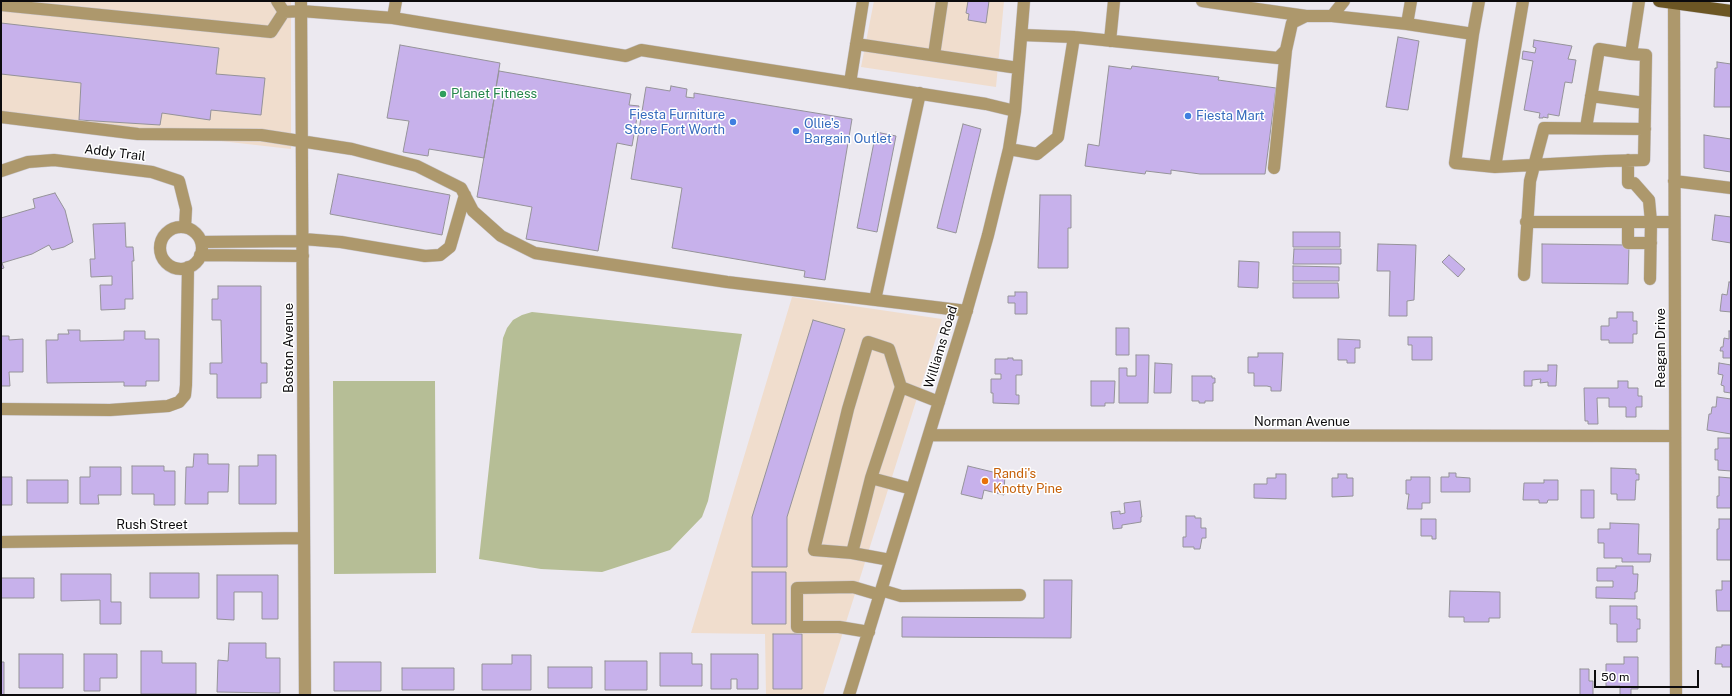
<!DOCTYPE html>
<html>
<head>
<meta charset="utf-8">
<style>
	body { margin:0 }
	#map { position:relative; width:1732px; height:696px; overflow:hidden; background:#ece9f0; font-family:"Public Sans",sans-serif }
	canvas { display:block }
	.frame { position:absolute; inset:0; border:2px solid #0c0b0d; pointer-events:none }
	.scale { position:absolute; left:1594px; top:670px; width:105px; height:18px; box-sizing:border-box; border:2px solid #0c0b0d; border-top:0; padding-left:5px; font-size:12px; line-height:14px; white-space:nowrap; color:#0c0b0d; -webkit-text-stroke:3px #fff; paint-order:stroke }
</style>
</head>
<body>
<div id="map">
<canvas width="1732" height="696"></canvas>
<div class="frame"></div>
<div class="scale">50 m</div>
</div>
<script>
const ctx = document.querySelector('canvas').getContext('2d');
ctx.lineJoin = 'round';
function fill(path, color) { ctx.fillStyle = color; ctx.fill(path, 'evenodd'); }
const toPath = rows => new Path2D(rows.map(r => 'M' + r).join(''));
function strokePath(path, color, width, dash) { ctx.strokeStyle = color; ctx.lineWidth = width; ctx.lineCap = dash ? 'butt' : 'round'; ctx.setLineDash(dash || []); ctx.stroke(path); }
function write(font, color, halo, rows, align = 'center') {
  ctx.font = font + ' "Public Sans",sans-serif'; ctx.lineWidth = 3; ctx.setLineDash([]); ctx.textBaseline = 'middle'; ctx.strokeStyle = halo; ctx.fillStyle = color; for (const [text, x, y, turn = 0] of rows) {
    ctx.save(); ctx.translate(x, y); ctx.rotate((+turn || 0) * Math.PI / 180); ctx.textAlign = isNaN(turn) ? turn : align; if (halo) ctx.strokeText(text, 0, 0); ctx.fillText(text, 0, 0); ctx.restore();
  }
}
fill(toPath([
	[1,1,291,1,291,149,1,116],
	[874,1,1004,1,996,87,861,67],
	[792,297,942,319,823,695,766,695,765,634,691,633]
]), '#f0ddcd');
fill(toPath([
	[532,312,742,334,708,501,702,517,670,550,602,572,541,569,479,559,503,338,507,328,513,320,522,315],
	[333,381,435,381,436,573,334,574]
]), '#b6be96');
const building = toPath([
	[968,1,993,1,989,1,986,23,968,20,969,14,966,13,968,1],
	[1,23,219,48,216,74,265,78,261,115,211,110,210,120,162,113,160,125,79,120,81,83,1,74,1,23],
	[1398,37,1419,41,1408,110,1386,107,1398,37],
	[1534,40,1572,46,1568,59,1576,60,1572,83,1565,82,1559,116,1548,114,1548,118,1543,117,1543,118,1539,118,1540,113,1524,110,1533,61,1522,59,1523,51,1535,53,1536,48,1533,47,1534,40],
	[400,45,500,63,484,158,429,149,428,156,403,152,409,121,387,118,400,45],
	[1717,62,1731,64,1731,107,1714,107,1715,68,1717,68,1717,62],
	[1109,66,1131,69,1132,66,1219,77,1218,80,1276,88,1265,174,1200,174,1171,170,1171,174,1146,171,1145,174,1085,166,1088,144,1099,146,1109,66],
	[499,71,631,94,629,105,639,106,632,146,617,143,598,251,526,239,532,207,477,197,499,71],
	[671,86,687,89,686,97,694,98,694,93,852,119,825,280,804,277,805,271,672,248,682,188,631,179,646,87,670,91,671,86],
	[963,124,981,129,956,233,937,228,963,124],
	[876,132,896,136,877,232,857,228,876,132],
	[1704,135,1731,139,1731,172,1704,168,1704,135],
	[338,174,450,195,442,235,330,214,338,174],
	[55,193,65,210,73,242,64,247,52,250,49,245,47,246,32,254,2,263,4,268,1,269,1,218,35,208,33,199,55,193],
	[1040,195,1071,195,1071,228,1068,228,1068,268,1038,268,1040,195],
	[1715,215,1731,217,1731,243,1712,240,1715,215],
	[125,223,126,247,133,247,134,261,132,261,133,299,125,299,125,309,101,310,100,285,112,285,112,276,91,277,90,259,95,259,93,224,125,223],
	[1293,232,1340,232,1340,247,1293,247,1293,232],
	[1378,244,1416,245,1414,300,1407,301,1407,316,1389,316,1390,271,1377,271,1378,244],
	[1542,244,1629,245,1628,284,1542,283,1542,244],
	[1294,249,1341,249,1341,264,1293,264,1294,249],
	[1449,255,1465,269,1458,277,1442,262,1449,255],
	[1239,261,1259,262,1258,288,1238,287,1239,261],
	[1293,266,1339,267,1339,281,1293,281,1293,266],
	[1729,282,1731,282,1731,312,1720,311,1722,294,1727,295,1729,282],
	[1293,283,1338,283,1339,298,1293,298,1293,283],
	[218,286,261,286,261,363,267,363,267,383,261,383,261,398,217,398,217,374,210,374,210,363,222,363,221,320,212,320,212,299,218,299,218,286],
	[1015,292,1027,292,1027,314,1015,314,1015,303,1008,303,1008,296,1015,296,1015,292],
	[1617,312,1633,312,1633,321,1637,321,1637,334,1633,334,1633,343,1609,343,1609,340,1601,340,1601,326,1609,326,1609,318,1617,318,1617,312],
	[813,320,845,329,787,517,787,567,752,567,752,517,813,320],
	[1116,328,1129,328,1129,355,1116,355,1116,328],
	[68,330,80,330,80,341,124,340,124,331,145,331,145,339,159,339,159,381,146,381,146,386,124,386,124,382,47,383,46,340,58,340,58,334,69,334,68,330],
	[1729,331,1731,331,1731,358,1723,358,1723,351,1720,351,1721,347,1723,347,1724,338,1729,339,1729,331],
	[1,336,9,336,9,340,23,339,23,372,9,372,10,386,1,386,1,336],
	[1408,337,1432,337,1432,360,1412,360,1412,345,1408,345,1408,337],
	[1338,339,1360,340,1360,348,1355,348,1355,363,1347,363,1347,360,1338,360,1338,339],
	[1258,353,1283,353,1281,391,1271,391,1271,387,1267,386,1254,386,1254,373,1248,373,1248,357,1258,357,1258,353],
	[1136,355,1149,355,1148,403,1119,403,1119,368,1127,368,1127,376,1136,376,1136,355],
	[1008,358,1013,358,1013,360,1022,360,1022,375,1016,375,1016,395,1019,395,1019,404,993,403,993,393,991,393,991,379,1001,379,1001,374,995,374,995,359,1008,359,1008,358],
	[1155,363,1172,364,1171,393,1154,393,1155,363],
	[1719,363,1731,365,1731,393,1724,392,1724,386,1721,385,1723,375,1718,374,1719,363],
	[1548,365,1557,365,1556,386,1548,386,1548,382,1540,383,1541,379,1532,380,1532,386,1524,386,1524,371,1548,371,1548,365],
	[1192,376,1212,376,1212,378,1215,378,1215,383,1213,383,1213,401,1205,401,1205,403,1199,403,1199,401,1192,401,1192,376],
	[1091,381,1115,381,1114,403,1105,403,1105,406,1091,406,1091,381],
	[1618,381,1628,381,1628,388,1638,388,1638,396,1642,396,1642,407,1636,407,1636,417,1626,417,1626,407,1609,407,1609,398,1597,398,1598,424,1588,424,1588,421,1585,421,1584,388,1618,388,1618,381],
	[1717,397,1731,399,1731,434,1707,430,1709,414,1711,414,1712,407,1716,407,1717,397],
	[1718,438,1731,438,1731,471,1718,470,1718,460,1715,460,1715,449,1718,449,1718,438],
	[194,454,208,454,208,464,229,464,228,492,208,492,208,504,185,504,186,467,193,467,194,454],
	[258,455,276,455,276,504,239,504,239,466,258,466,258,455],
	[132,466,164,466,164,471,175,471,175,505,154,505,154,494,132,494,132,466],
	[968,466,997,473,1005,472,1004,495,984,490,982,499,961,494,968,466],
	[90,467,121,467,121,495,98,495,99,504,80,504,80,477,90,477,90,467],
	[1611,468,1636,469,1636,474,1639,474,1639,480,1636,480,1635,500,1617,500,1617,494,1611,494,1611,468],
	[1449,473,1456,473,1456,477,1470,478,1470,492,1441,492,1441,477,1449,477,1449,473],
	[1276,474,1286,474,1286,499,1254,498,1254,484,1267,484,1267,478,1276,478,1276,474],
	[1338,474,1347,474,1347,478,1353,478,1353,496,1332,497,1332,478,1338,478,1338,474],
	[1,477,12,477,12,505,1,505,1,477],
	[1411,477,1430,477,1430,503,1422,503,1422,509,1407,509,1409,494,1406,494,1406,480,1411,480,1411,477],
	[1719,477,1731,478,1731,508,1717,508,1717,496,1719,496,1719,477],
	[27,480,68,480,68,503,27,503,27,480],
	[1544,480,1558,480,1558,500,1548,500,1547,503,1539,503,1539,500,1523,500,1524,483,1544,483,1544,480],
	[1581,490,1594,490,1594,518,1581,518,1581,490],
	[1140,501,1142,517,1141,517,1141,522,1122,525,1122,528,1113,529,1111,512,1120,511,1120,514,1125,513,1124,503,1140,501],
	[1186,516,1195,516,1195,518,1201,518,1201,528,1206,528,1206,538,1202,538,1200,549,1194,549,1194,547,1183,547,1183,537,1186,537,1186,516],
	[1421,519,1436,519,1436,539,1432,539,1432,536,1421,536,1421,519],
	[1719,519,1731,519,1731,560,1717,560,1717,529,1719,529,1719,519],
	[1610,523,1639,524,1638,554,1651,554,1650,562,1622,562,1622,558,1604,558,1604,543,1598,543,1598,529,1610,529,1610,523],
	[1616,566,1633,566,1633,574,1638,574,1637,592,1635,592,1635,599,1596,598,1596,587,1613,587,1613,581,1597,581,1597,568,1616,568,1616,566],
	[752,572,786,572,786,624,752,624,752,572],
	[150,573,199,573,199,598,150,598,150,573],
	[61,574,111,574,111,602,121,602,121,624,100,624,100,600,61,601,61,574],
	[217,575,278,575,278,619,262,619,262,592,234,592,234,620,217,619,217,575],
	[1,578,34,578,34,598,1,598,1,578],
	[1044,580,1072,580,1071,638,902,637,902,617,1044,618,1044,580],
	[1722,581,1731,581,1731,611,1717,611,1716,590,1722,590,1722,581],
	[1450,591,1500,592,1500,618,1489,618,1489,622,1464,622,1464,617,1449,617,1450,591],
	[1610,606,1637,606,1637,619,1640,619,1640,629,1637,629,1637,642,1617,642,1617,624,1610,624,1610,606],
	[773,634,802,634,802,689,773,689,773,634],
	[229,643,266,643,266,658,280,658,280,693,217,692,218,660,228,661,229,643],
	[1722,645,1731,645,1731,667,1722,667,1722,664,1715,664,1716,647,1722,647,1722,645],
	[141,651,162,651,162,663,196,663,196,694,141,694,141,651],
	[660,653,692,653,692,664,702,664,702,686,660,686,660,653],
	[19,654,63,654,63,688,19,688,19,654],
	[84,654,117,654,117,678,100,678,100,691,84,691,84,654],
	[711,654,758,654,758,689,737,689,737,679,731,679,731,689,711,689,711,654],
	[512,655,531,655,531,690,482,690,482,664,512,664,512,655],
	[1624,657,1638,657,1638,689,1631,689,1631,695,1620,695,1620,686,1606,686,1606,664,1624,664,1624,657],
	[605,661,647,661,647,690,605,690,605,661],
	[1,662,4,662,4,695,1,695,1,662],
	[334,662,381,662,381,691,334,691,334,662],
	[548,667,592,667,592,688,548,688,548,667],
	[402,668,454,668,454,690,402,690,402,668],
	[1580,669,1589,669,1589,681,1593,681,1593,695,1580,695,1580,669]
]);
fill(building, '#c7b1eb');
strokePath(building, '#959399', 1);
const minor = toPath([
	[277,1,284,12],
	[301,1,305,695],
	[396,1,393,18,626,56,641,50,986,104,1015,111],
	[1202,1,1306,16],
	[1674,1,1676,695],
	[1,5,271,32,284,12,301,11,393,18],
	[1332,16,1407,24,1411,1],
	[1407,24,1473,34,1455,163,1495,167,1523,1],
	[1473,34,1479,1],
	[1022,35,1074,37,1278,58,1286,50,1292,23,1306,16,1332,16,1344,1],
	[1110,41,1114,1],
	[856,44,1018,68],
	[934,55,942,1],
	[850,83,863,1],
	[1591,96,1645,103],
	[1,117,138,134,261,135,352,149,417,166,461,188,473,211,501,236,535,253,727,282,967,311],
	[1586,128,1599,49,1631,54],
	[1009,149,1037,154,1058,137,1074,37],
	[1628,160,1628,183,1634,183,1649,200,1651,222,1650,279],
	[1495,167,1606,161,1644,160,1646,55,1631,54,1639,1],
	[1274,168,1286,50],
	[1,171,28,162,54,160,152,172,179,181,186,209,185,227],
	[1674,181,1731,188],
	[1526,222,1674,222],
	[1628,222,1628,243,1651,243],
	'160 248a21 21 0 1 1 42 0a21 21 0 1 1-42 0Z',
	[303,239,341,242,425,256,440,255,450,247,465,195],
	[201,242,303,241],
	[200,255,303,256],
	[1524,275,1530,181,1544,128,1645,129],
	[875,300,920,93],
	[901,387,871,478,912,489],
	[1,409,110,410,168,406,179,402,185,395,186,385,188,267],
	[929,435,1675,436],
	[1,542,304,538],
	[852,553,871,478],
	[890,560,852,553,814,550,848,409,868,342,889,349,901,387,939,402],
	[881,590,901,596,1020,595],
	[869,632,839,627,797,627,797,588,853,587,880,595],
	[849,695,964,320,988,235,1009,149,1015,111,1024,1]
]);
const major = toPath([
	[1659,1,1731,11]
]);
strokePath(minor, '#c8c5cc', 13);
strokePath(major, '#c8c5cc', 13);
strokePath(minor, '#ad986c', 12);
strokePath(major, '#6c5624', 12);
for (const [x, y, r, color] of [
	[443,94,4,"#2e9e5b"],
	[1188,116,4,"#3f7fe0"],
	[733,122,4,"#3f7fe0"],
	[796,131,4,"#3f7fe0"],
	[985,481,4,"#e8710a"]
]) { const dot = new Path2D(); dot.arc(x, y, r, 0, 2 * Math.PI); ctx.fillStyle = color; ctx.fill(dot); strokePath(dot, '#fff', 1.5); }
write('13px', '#27864d', '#fff', [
	["Planet Fitness",451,94]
], 'left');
write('13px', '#366cbe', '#fff', [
	["Fiesta Furniture",725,115,"right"],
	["Store Fort Worth",725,130,"right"],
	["Fiesta Mart",1196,116],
	["Ollie's",804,124],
	["Bargain Outlet",804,139]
], 'left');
write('13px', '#0c0b0d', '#fff', [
	["Addy Trail",115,153,7],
	["Williams Road",941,347,-73],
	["Boston Avenue",289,348,-90],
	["Reagan Drive",1661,348,-90],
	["Norman Avenue",1302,422],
	["Rush Street",152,525]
]);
write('13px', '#c56008', '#fff', [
	["Randi's",993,474],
	["Knotty Pine",993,489]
], 'left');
</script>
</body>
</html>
